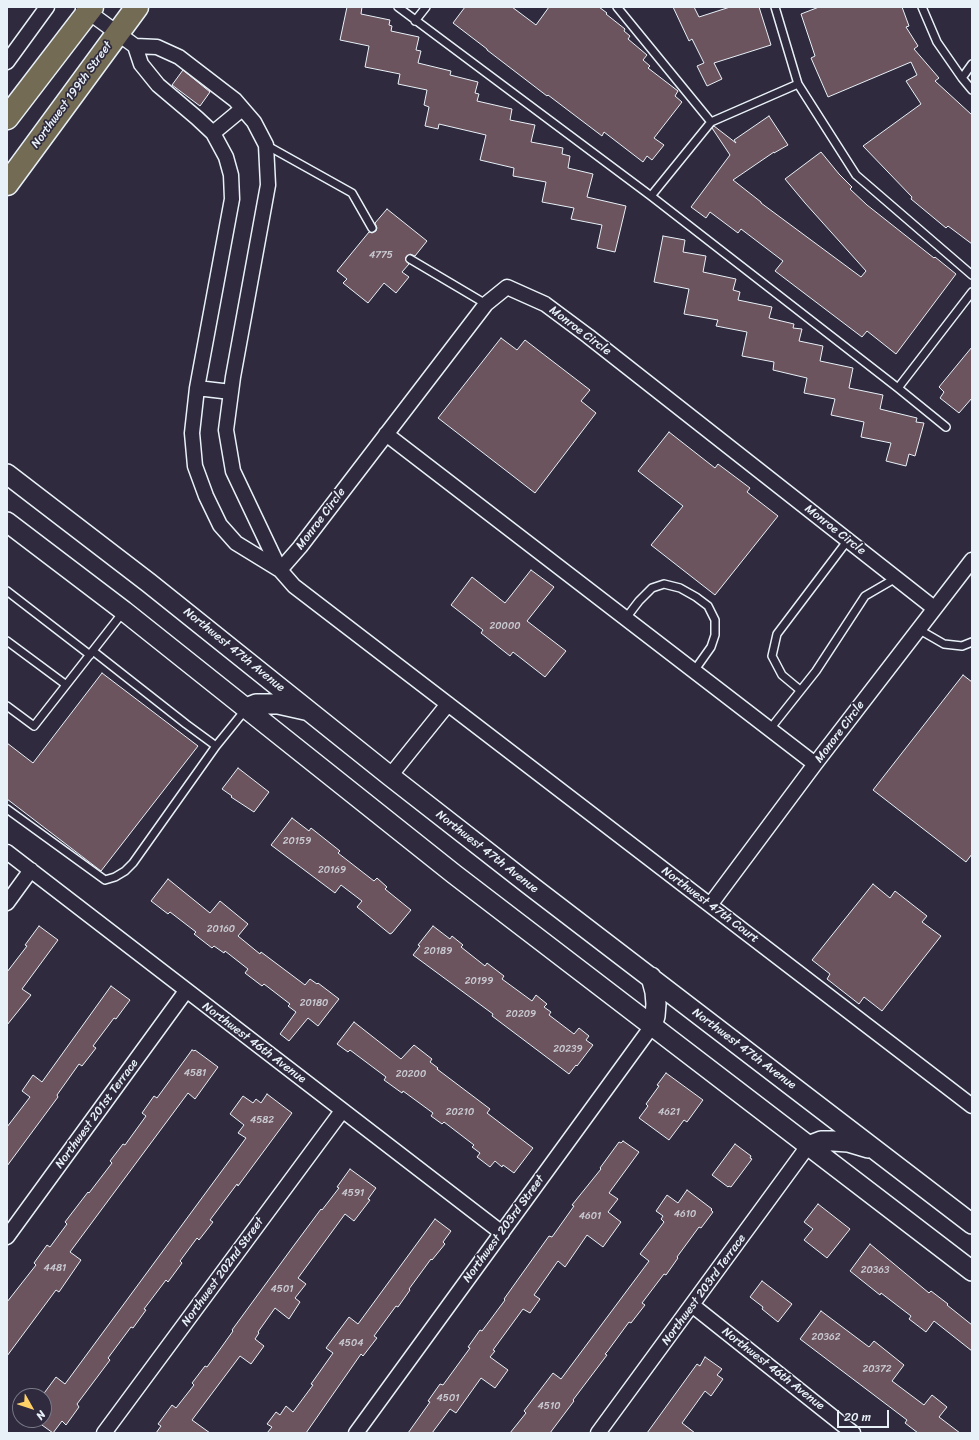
<!DOCTYPE html>
<html>
<head>
<meta charset="utf-8">
<style>
	body { margin:0 }
	#map { position:relative; width:979px; height:1440px; overflow:hidden; background:#2f2a3d; font-family:Sriracha,sans-serif }
	canvas { display:block }
	.frame { position:absolute; inset:0; border:8px solid #e8f1f8; pointer-events:none }
	.north { position:absolute; left:12px; top:1388px; width:40px; height:40px; box-sizing:border-box; background:#2f2a3d; border:1px solid #797a88; border-radius:50%; rotate:129deg; font-size:11px; font-weight:700; line-height:16px; text-align:center; color:#e8f1f8 }
	.north::after { content:''; display:block; margin:auto; width:14px; height:18px; background:#ffd166; clip-path:polygon(50% 0,100% 100%,50% 72%,0 100%) }
	.scale { position:absolute; left:837px; top:1410px; width:52px; height:18px; box-sizing:border-box; border:2px solid #e8f1f8; border-top:0; padding-left:5px; font-size:12px; line-height:14px; white-space:nowrap; color:#e8f1f8; -webkit-text-stroke:3px #2f2a3d; paint-order:stroke }
</style>
</head>
<body>
<div id="map">
<canvas width="979" height="1440"></canvas>
<div class="frame"></div>
<div class="north">N</div>
<div class="scale">20 m</div>
</div>
<script>
const ctx = document.querySelector('canvas').getContext('2d');
ctx.lineJoin = 'round';
function fill(path, color) { ctx.fillStyle = color; ctx.fill(path, 'evenodd'); }
const toPath = rows => new Path2D(rows.map(r => 'M' + r).join(''));
function strokePath(path, color, width, dash) { ctx.strokeStyle = color; ctx.lineWidth = width; ctx.lineCap = dash ? 'butt' : 'round'; ctx.setLineDash(dash || []); ctx.stroke(path); }
function write(font, color, halo, rows, align = 'center') {
  ctx.font = font + ' Sriracha,sans-serif'; ctx.lineWidth = 3.5; ctx.setLineDash([]); ctx.textBaseline = 'middle'; ctx.strokeStyle = halo; ctx.fillStyle = color; for (const [text, x, y, turn = 0] of rows) {
    ctx.save(); ctx.translate(x, y); ctx.rotate((+turn || 0) * Math.PI / 180); ctx.textAlign = isNaN(turn) ? turn : align; if (halo) ctx.strokeText(text, 0, 0); ctx.fillText(text, 0, 0); ctx.restore();
  }
}
const building = toPath([
	[347,7,362,7,361,14,390,20,389,25,392,26,391,31,419,37,416,50,421,51,418,63,451,71,450,75,478,82,475,93,479,94,477,101,512,109,510,120,535,125,531,142,563,148,562,154,570,156,568,168,593,174,587,197,626,206,615,252,597,248,602,225,571,219,574,208,542,202,546,182,513,176,514,168,480,160,486,135,439,124,438,129,425,126,429,107,424,105,427,90,398,84,400,74,365,67,369,46,340,40,347,7],
	[465,7,512,7,536,25,549,7,599,7,607,13,606,14,625,29,624,31,630,36,628,39,647,55,643,60,650,66,648,68,678,91,675,96,682,102,654,138,664,145,652,160,647,156,643,162,604,132,602,136,548,95,547,96,487,50,487,49,453,23,465,7],
	[673,7,694,7,699,17,730,7,759,7,771,45,714,63,722,79,707,86,697,66,704,63,692,39,689,41,673,7],
	[819,7,902,7,909,26,906,27,918,46,914,49,939,78,935,81,972,115,972,244,948,226,946,228,911,199,912,197,863,146,921,104,906,81,917,75,911,62,828,97,811,58,815,56,801,14,819,7],
	[183,70,210,92,200,106,172,85,183,70],
	[769,116,788,145,774,153,774,152,733,180,761,202,761,203,861,277,866,271,805,203,785,179,821,152,839,174,852,187,850,189,867,205,934,258,935,257,956,274,896,354,867,331,862,337,775,271,783,261,741,229,738,233,710,212,706,218,691,207,730,155,712,128,714,126,736,143,734,140,769,116],
	[387,209,427,241,415,256,410,254,406,257,406,261,409,264,402,272,409,277,396,293,384,283,368,303,343,283,347,279,337,271,369,232,372,233,376,231,377,228,375,223,387,209],
	[663,236,685,240,683,252,706,256,703,272,736,279,733,290,740,292,738,300,772,307,769,318,794,324,793,328,802,329,799,341,823,346,820,361,853,368,849,388,883,395,880,409,917,418,916,422,924,423,915,456,909,454,906,466,886,461,891,443,861,437,864,422,831,415,835,399,804,393,807,378,773,370,774,362,742,356,747,332,716,326,718,320,684,314,689,289,654,282,663,236],
	[501,338,517,350,525,340,590,390,581,401,596,413,535,493,438,418,501,338],
	[972,347,972,398,959,413,940,398,944,392,939,387,972,347],
	[669,432,715,468,718,464,750,488,747,492,778,516,715,595,651,545,683,506,638,471,669,432],
	[531,570,554,587,527,621,566,651,545,677,513,652,510,656,481,633,483,630,451,605,472,577,505,603,531,570],
	[102,673,198,746,101,871,7,799,7,743,33,763,102,673],
	[963,675,972,682,972,854,966,862,873,790,963,675],
	[238,768,269,792,254,812,231,797,232,796,222,789,238,768],
	[292,818,309,831,311,828,340,851,338,853,374,881,377,878,387,887,385,889,411,910,392,933,390,934,357,907,362,901,341,885,335,893,271,845,292,818],
	[168,879,210,913,220,901,248,924,238,936,260,954,261,952,305,985,310,979,317,984,318,983,339,999,318,1026,308,1018,289,1041,280,1034,296,1012,288,1006,290,1004,264,984,262,986,245,973,248,969,225,951,224,953,214,946,212,948,194,934,196,932,170,912,168,914,151,901,168,879],
	[873,884,890,898,895,891,927,916,922,922,941,936,882,1011,864,997,859,1004,827,979,830,974,812,960,873,884],
	[39,926,58,940,22,989,31,995,7,1025,7,972,27,946,25,945,39,926],
	[433,926,450,939,452,936,463,945,461,947,485,966,487,963,504,976,502,979,532,1001,536,995,547,1004,544,1007,551,1012,549,1015,574,1034,579,1028,589,1036,586,1040,593,1045,577,1066,576,1065,569,1074,492,1016,493,1014,413,955,420,946,418,945,433,926],
	[111,986,130,1000,116,1019,114,1018,93,1046,96,1048,82,1066,79,1064,57,1095,58,1097,7,1166,7,1127,30,1097,22,1091,33,1075,42,1082,111,986],
	[354,1022,401,1059,414,1045,432,1059,430,1062,438,1068,437,1069,490,1109,487,1113,533,1148,514,1173,503,1165,502,1167,495,1161,490,1167,477,1157,480,1153,472,1147,474,1145,444,1122,442,1124,431,1116,433,1113,403,1091,402,1093,384,1080,386,1077,350,1050,348,1052,337,1044,354,1022],
	[192,1050,194,1051,195,1050,218,1067,195,1099,188,1093,70,1252,81,1260,59,1292,56,1290,7,1356,7,1302,36,1265,34,1263,47,1245,50,1247,67,1224,65,1222,88,1192,89,1193,112,1163,110,1161,123,1144,125,1145,146,1116,142,1113,154,1096,157,1098,192,1050],
	[666,1073,703,1100,687,1122,684,1120,669,1140,639,1118,648,1106,646,1104,659,1086,657,1085,666,1073],
	[267,1094,292,1113,238,1186,237,1184,210,1220,213,1222,199,1240,197,1238,180,1261,182,1263,168,1282,166,1280,144,1309,146,1310,133,1328,131,1327,108,1358,110,1360,77,1404,79,1407,66,1425,62,1421,53,1433,35,1420,44,1420,44,1396,42,1396,56,1377,65,1384,246,1138,238,1133,244,1125,230,1114,243,1096,253,1103,256,1099,261,1103,267,1094],
	[623,1141,639,1152,609,1193,618,1199,608,1212,621,1222,603,1247,587,1235,565,1267,558,1261,534,1295,540,1299,530,1313,523,1309,493,1350,495,1351,490,1357,508,1370,495,1388,481,1378,456,1413,450,1409,432,1433,408,1433,430,1402,428,1401,440,1384,443,1385,470,1348,468,1347,480,1330,482,1331,505,1300,504,1299,549,1236,552,1237,574,1206,572,1205,601,1169,600,1168,619,1142,621,1143,623,1141],
	[735,1144,751,1156,750,1158,752,1159,731,1187,729,1186,728,1187,712,1175,735,1144],
	[350,1169,376,1188,368,1199,370,1200,354,1221,345,1214,298,1278,306,1284,295,1298,300,1302,289,1319,275,1308,258,1332,259,1333,255,1339,264,1346,251,1364,240,1356,192,1420,210,1433,156,1433,161,1426,158,1424,172,1405,176,1408,194,1385,192,1383,205,1366,207,1367,218,1352,233,1331,232,1330,292,1248,321,1209,322,1210,339,1188,337,1187,350,1169],
	[687,1190,712,1209,711,1210,713,1212,701,1228,699,1227,677,1257,678,1258,666,1275,664,1274,642,1303,645,1305,631,1323,629,1322,607,1352,605,1354,607,1355,573,1400,574,1401,550,1433,510,1433,526,1413,524,1411,553,1373,561,1379,649,1261,640,1254,664,1222,661,1219,663,1216,656,1211,667,1195,678,1203,687,1190],
	[818,1204,850,1229,827,1258,804,1240,813,1229,804,1222,818,1204],
	[435,1219,451,1231,443,1242,445,1244,432,1260,431,1259,409,1289,410,1290,398,1307,396,1306,374,1336,377,1338,363,1356,361,1354,306,1433,267,1433,272,1427,267,1424,276,1412,280,1415,286,1406,293,1412,313,1385,311,1384,333,1353,326,1348,349,1317,358,1324,435,1219],
	[870,1244,929,1293,931,1291,948,1304,947,1305,972,1325,972,1351,934,1321,926,1332,909,1319,911,1316,881,1293,880,1295,850,1271,870,1244],
	[762,1281,792,1304,778,1322,762,1309,763,1307,750,1297,762,1281],
	[821,1311,869,1347,874,1341,904,1365,892,1381,924,1405,932,1395,947,1407,939,1417,960,1433,918,1433,905,1423,907,1420,800,1339,821,1311],
	[705,1357,722,1369,717,1375,723,1379,711,1396,705,1391,682,1423,695,1433,647,1433,697,1364,700,1366,705,1357]
]);
fill(building, '#6c545e');
strokePath(building, '#e8f1f8', 1);
const service = toPath([
	[398,7,651,196,898,388,946,427],
	[617,7,711,122],
	[775,7,798,84,856,175,972,275],
	[922,7,937,42,962,78,972,90],
	[415,21,426,7],
	[962,78,972,64],
	[266,145,352,193,372,228],
	[651,196,711,122,798,84],
	[410,259,486,304],
	[898,388,972,292],
	[7,591,90,655],
	[626,618,639,601,652,588,664,584,680,588,696,597,708,606,715,620,715,635,711,647,694,671],
	[918,629,944,644,962,646,972,642],
	[7,641,65,684],
	[93,651,186,724,216,746],
	[800,690,782,675,772,656,777,634,848,540],
	[7,706,34,726,124,611],
	[770,729,816,671,865,596,896,578],
	[7,809,105,880,115,877,125,871,133,863,216,746,246,709]
]);
const minor = toPath([
	[83,8,135,46,157,47,179,57,235,100,254,122,266,145,268,185,233,377,226,430,233,471,280,570,294,586,972,1106],
	[135,46,141,64,158,85,197,118,213,133,226,157,231,175,232,199,197,388,192,433,195,466,206,496,220,525,236,543,280,570],
	[7,62,47,7],
	[213,133,242,109],
	[197,388,231,392],
	[386,434,815,764],
	[280,570,300,547,486,304,507,287,545,304,588,336,934,608],
	[390,776,448,704],
	[7,852,502,1233],
	[7,903,31,870],
	[710,905,815,764,972,560],
	[7,1237,186,991],
	[692,1305,853,1433],
	[104,1433,342,1111],
	[356,1433,652,1026],
	[598,1433,808,1146]
]);
const secondary = toPath([
	[7,474,149,583,390,776,527,883,972,1224],
	[7,522,124,611,454,874,972,1271],
	[246,708,256,704,278,704,305,710],
	[651,977,655,992,656,1004,655,1016,652,1026],
	[808,1146,821,1141,833,1141,848,1142,868,1148]
]);
const primary = toPath([
	[7,118,92,7],
	[7,184,137,7]
]);
strokePath(service, '#e8f1f8', 10);
strokePath(minor, '#e8f1f8', 17);
strokePath(secondary, '#e8f1f8', 22);
strokePath(primary, '#e8f1f8', 25);
strokePath(service, '#2f2a3d', 7);
strokePath(minor, '#2f2a3d', 14);
strokePath(secondary, '#2f2a3d', 19);
strokePath(primary, '#746b55', 22);
write('10px', '#c9cad2', null, [
	["4775",381,255],
	["20000",505,626],
	["20159",297,841],
	["20169",332,870],
	["20160",221,929],
	["20189",438,951],
	["20199",479,981],
	["20180",314,1003],
	["20209",521,1014],
	["20239",568,1049],
	["4581",195,1073],
	["20200",411,1074],
	["20210",460,1112],
	["4621",669,1112],
	["4582",262,1120],
	["4591",353,1193],
	["4610",685,1214],
	["4601",590,1216],
	["4481",55,1268],
	["20363",875,1270],
	["4501",282,1289],
	["20362",826,1337],
	["4504",351,1343],
	["20372",877,1369],
	["4501",448,1398],
	["4510",549,1406]
]);
write('12px', '#e8f1f8', '#2f2a3d', [
	["Northwest 199th Street",72,95,-54],
	["Monroe Circle",580,331,37],
	["Monroe Circle",321,519,-53],
	["Monroe Circle",835,530,38],
	["Northwest 47th Avenue",234,650,39],
	["Monore Circle",840,732,-53],
	["Northwest 47th Avenue",487,852,38],
	["Northwest 47th Court",710,905,37],
	["Northwest 46th Avenue",254,1043,37],
	["Northwest 47th Avenue",744,1049,37],
	["Northwest 201st Terrace",97,1114,-54],
	["Northwest 203rd Street",504,1229,-54],
	["Northwest 202nd Street",223,1272,-54],
	["Northwest 203rd Terrace",704,1290,-54],
	["Northwest 46th Avenue",773,1369,38]
]);
</script>
</body>
</html>
